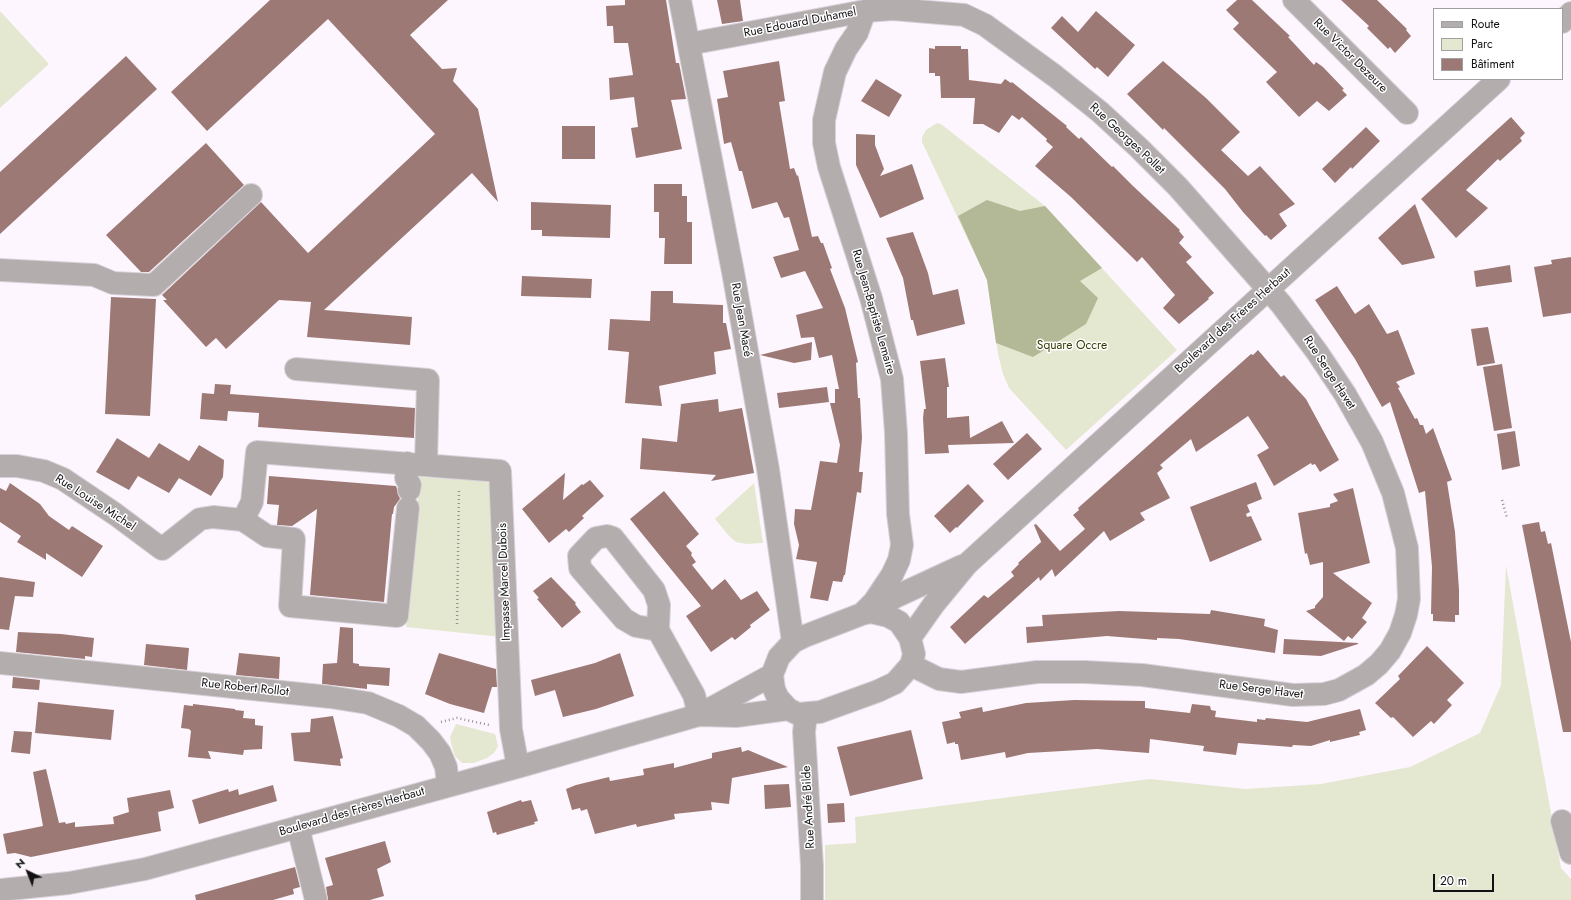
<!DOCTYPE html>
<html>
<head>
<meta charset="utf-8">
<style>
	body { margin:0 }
	#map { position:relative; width:1571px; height:900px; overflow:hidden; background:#fef6fe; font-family:Jost,sans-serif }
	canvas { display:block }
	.legend { position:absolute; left:1433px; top:8px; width:130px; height:72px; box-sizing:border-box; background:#fff; border:1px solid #a1a0a1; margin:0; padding:5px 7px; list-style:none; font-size:12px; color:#141114 }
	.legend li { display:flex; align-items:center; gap:8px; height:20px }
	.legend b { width:20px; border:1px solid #a1a0a1 }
	.north { position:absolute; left:8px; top:852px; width:40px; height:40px; -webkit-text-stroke:3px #fff; paint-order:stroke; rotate:317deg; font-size:11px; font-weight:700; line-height:16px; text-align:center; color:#141114 }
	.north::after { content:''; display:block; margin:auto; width:14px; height:18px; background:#141114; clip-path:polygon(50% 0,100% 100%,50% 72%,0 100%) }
	.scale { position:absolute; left:1433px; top:874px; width:61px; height:18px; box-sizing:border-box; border:2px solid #141114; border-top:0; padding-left:5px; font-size:12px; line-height:14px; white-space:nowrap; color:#141114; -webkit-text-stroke:3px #fff; paint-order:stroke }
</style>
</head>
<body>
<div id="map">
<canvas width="1571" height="900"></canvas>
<ul class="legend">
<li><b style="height:5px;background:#b3aead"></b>Route</li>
<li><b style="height:11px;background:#e4e8d1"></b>Parc</li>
<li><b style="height:11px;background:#9d7975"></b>Bâtiment</li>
</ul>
<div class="north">N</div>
<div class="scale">20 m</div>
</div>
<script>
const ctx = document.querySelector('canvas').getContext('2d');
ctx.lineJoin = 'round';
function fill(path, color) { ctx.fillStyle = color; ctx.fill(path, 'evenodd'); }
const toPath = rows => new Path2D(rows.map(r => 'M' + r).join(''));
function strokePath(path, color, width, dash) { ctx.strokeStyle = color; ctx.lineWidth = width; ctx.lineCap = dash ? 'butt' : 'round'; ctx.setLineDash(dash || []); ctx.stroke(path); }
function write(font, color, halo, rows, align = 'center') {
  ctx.font = font + ' Jost,sans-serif'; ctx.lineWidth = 3; ctx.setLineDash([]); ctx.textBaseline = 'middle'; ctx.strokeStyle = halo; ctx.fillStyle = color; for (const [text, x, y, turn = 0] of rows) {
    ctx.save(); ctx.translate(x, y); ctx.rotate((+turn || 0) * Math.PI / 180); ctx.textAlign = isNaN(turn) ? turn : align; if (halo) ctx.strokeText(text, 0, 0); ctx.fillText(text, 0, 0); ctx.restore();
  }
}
fill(toPath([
	[0,11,49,64,0,108],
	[937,123,941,124,1045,206,1177,350,1066,450,1009,388,1003,374,998,354,987,280,922,142,922,137,926,130],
	[420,477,486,481,493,489,501,637,406,627],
	[754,483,763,543,746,544,736,542,729,536,715,519],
	[1506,565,1561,868,1571,879,1571,900,825,900,825,845,856,843,855,817,1150,779,1245,789,1321,784,1410,767,1480,733,1501,685],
	[456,724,495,734,498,746,494,753,487,758,474,763,462,763,455,756,451,743,450,737]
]), '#e4e8d1');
fill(toPath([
	[987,200,1020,211,1045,206,1102,268,1080,281,1098,298,1086,324,1033,357,996,343,987,280,958,216]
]), '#b3b897');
fill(toPath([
	[270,0,448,0,410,35,442,69,457,68,453,81,478,109,498,202,472,173,324,310,412,317,410,345,307,337,311,302,279,300,226,349,216,338,206,347,163,300,167,300,162,295,261,202,308,253,435,134,328,19,207,131,171,92],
	[625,0,666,0,676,63,679,63,686,99,671,100,682,149,636,158,631,128,638,127,634,97,610,100,609,78,633,75,628,43,614,43,613,26,607,26,606,6,625,5],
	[717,0,740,0,743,21,722,24],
	[1237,0,1252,0,1290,36,1288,37,1314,65,1316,62,1323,67,1344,89,1342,90,1347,95,1329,111,1317,101,1299,117,1266,82,1277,72,1233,29,1239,23,1226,10],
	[1341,0,1377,0,1407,29,1406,30,1411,36,1395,53,1390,47,1388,49,1367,28,1369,26],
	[1096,11,1135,45,1108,77,1097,67,1095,69,1051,28,1062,16,1078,32],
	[935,46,961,46,961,49,968,49,969,80,1001,84,1005,79,1011,83,1012,82,1067,126,1066,127,1079,139,1081,137,1112,167,1113,166,1133,186,1180,230,1179,231,1184,237,1179,243,1192,257,1186,262,1214,293,1208,298,1209,299,1179,324,1163,308,1175,295,1142,257,1137,262,1071,197,1035,166,1053,147,1046,141,1047,139,1022,117,1019,120,1012,115,999,133,983,124,973,124,975,98,941,98,940,76,935,76,935,73,929,73,929,48,935,49],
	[126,56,157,89,0,234,0,172],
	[779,61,785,101,779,102,790,169,794,168,797,176,798,175,812,237,818,236,821,243,823,243,832,268,830,269,845,308,858,362,856,363,858,398,860,398,862,438,859,472,863,472,861,493,857,492,845,575,844,575,842,582,833,581,828,601,810,598,817,562,796,559,799,545,794,524,795,509,811,510,820,461,837,463,840,445,830,403,835,403,835,389,839,389,832,355,819,358,814,337,801,338,796,315,823,308,805,271,781,278,773,257,799,250,789,217,784,218,777,202,752,209,742,171,739,171,731,142,724,144,717,99,728,97,723,71],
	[1163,61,1206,98,1240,132,1221,150,1248,176,1260,166,1295,204,1279,214,1287,226,1271,240,1266,235,1265,236,1243,212,1225,189,1164,128,1163,130,1127,94],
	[876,79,902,95,889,117,861,101],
	[1511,117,1525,133,1520,138,1522,141,1500,161,1498,159,1466,190,1488,208,1456,238,1421,199],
	[562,126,595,126,595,159,562,159],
	[1366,127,1380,141,1352,169,1351,167,1335,183,1322,169],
	[856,134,875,135,875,145,884,169,880,176,912,164,924,199,880,218,856,165],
	[206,143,244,185,149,272,141,272,106,235],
	[654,184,682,184,682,196,687,196,687,222,692,222,692,264,664,264,665,238,659,238,659,212,654,212],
	[531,202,611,205,610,238,542,236,542,230,531,230],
	[1415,204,1435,258,1402,265,1378,238],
	[913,232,928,273,933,295,958,289,965,324,917,336,913,320,911,320,903,278,886,238],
	[1571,257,1571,313,1543,317,1534,267,1552,264,1551,260],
	[1510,265,1512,282,1476,287,1474,271],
	[522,276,592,279,591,298,521,296],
	[1337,286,1355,314,1369,304,1387,334,1398,330,1415,374,1396,382,1400,387,1398,388,1415,419,1417,418,1420,425,1423,425,1426,434,1433,428,1452,480,1447,482,1455,532,1459,590,1459,615,1455,615,1455,622,1433,621,1433,614,1431,614,1432,567,1425,491,1419,493,1390,402,1382,407,1355,359,1315,300],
	[651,291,673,291,673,303,723,305,723,323,726,323,731,349,714,352,716,374,659,386,662,406,625,403,629,352,608,350,610,319,650,321],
	[111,297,156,299,150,416,105,414],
	[1488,327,1495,363,1477,366,1471,329],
	[812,342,811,360,794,363,760,355],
	[1258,350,1281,377,1284,375,1306,399,1339,460,1320,472,1315,464,1312,465,1311,463,1274,486,1257,455,1269,448,1248,416,1196,452,1191,439,1160,465,1163,468,1157,473,1170,498,1140,513,1145,520,1110,541,1104,531,1055,577,1052,569,1040,581,1039,577,965,644,950,627,984,595,988,598,1014,576,1011,572,1019,564,1018,563,1041,542,1042,544,1034,525,1036,524,1060,551,1085,529,1073,515,1079,510,1078,508,1251,354,1253,355],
	[945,358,949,387,947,387,947,418,969,416,970,438,1002,421,1014,443,948,445,949,453,925,454,923,418,924,409,926,409,920,361],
	[1502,364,1512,428,1494,431,1483,367],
	[215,384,231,385,230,394,415,408,414,438,258,427,259,413,228,411,227,421,200,419,202,393,214,394],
	[827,387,829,402,779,408,777,393],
	[718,399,719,412,742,408,754,473,711,481,716,475,640,469,642,438,677,442,681,404],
	[1515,431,1520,466,1502,470,1497,434],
	[1027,433,1042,449,1008,480,993,464],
	[117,438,149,458,159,443,189,461,199,445,224,460,223,477,211,496,179,478,169,493,138,476,129,490,96,472],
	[565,473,563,500,582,484,583,485,590,480,604,496,582,516,584,518,569,532,566,529,549,543,522,509],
	[269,476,396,486,400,499,394,507,393,514,392,514,384,602,310,595,317,509,292,526,277,525,279,505,267,504],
	[1256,482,1262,499,1247,505,1250,512,1246,514,1247,517,1251,516,1262,540,1210,562,1190,507],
	[10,483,40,504,49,516,69,530,72,526,103,546,82,577,46,553,46,560,17,542,21,536,0,522,0,488,6,491],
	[968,484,984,501,957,528,956,527,950,533,934,516],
	[1353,488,1370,563,1333,573,1372,603,1362,618,1367,622,1352,639,1348,636,1344,641,1306,611,1315,608,1315,606,1323,597,1323,562,1310,565,1307,553,1305,554,1298,513,1330,507,1330,504,1338,501,1333,494],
	[664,491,699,534,686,546,692,553,691,555,696,562,692,565,712,590,725,579,741,600,757,591,770,610,750,625,751,627,735,640,732,637,711,652,686,616,701,606,630,519],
	[1539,522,1541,532,1545,531,1548,544,1551,543,1571,642,1571,732,1563,732,1522,525],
	[0,577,35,582,33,597,15,596,9,630,0,629],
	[551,577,576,603,575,604,581,612,562,628,537,599,539,598,533,591],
	[1211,610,1265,619,1264,626,1278,630,1275,653,1179,639,1157,638,1157,640,1107,636,1027,643,1026,627,1043,626,1042,615,1119,611,1210,614],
	[340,627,353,628,353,663,359,664,359,666,390,668,389,686,367,684,367,689,322,684,323,664,337,663],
	[18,632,61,634,94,638,92,657,85,656,85,659,16,652],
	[1284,639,1358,643,1358,644,1321,656,1283,654],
	[146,644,189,648,187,670,144,665],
	[1427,646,1464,683,1447,700,1452,705,1434,724,1431,721,1413,737,1393,717,1391,718,1375,703,1400,679,1398,676],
	[239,653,280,657,279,679,236,675],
	[439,653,496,669,497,687,492,687,484,713,450,704,425,694],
	[620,653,634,696,596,709,563,717,555,690,535,696,531,680,595,663],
	[13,677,40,680,39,690,12,688],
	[1074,700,1145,701,1145,708,1190,713,1192,704,1210,706,1211,710,1216,711,1215,717,1257,722,1257,719,1265,720,1266,718,1307,722,1360,709,1366,730,1359,732,1360,735,1330,742,1330,740,1311,746,1293,745,1292,747,1238,743,1236,755,1203,751,1204,746,1150,739,1149,753,1097,749,1028,753,1006,758,1005,752,961,760,958,744,955,744,955,742,947,744,942,722,961,718,959,712,982,707,983,712,1026,703],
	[38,702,114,710,111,740,35,733],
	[193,704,235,709,235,710,244,711,243,718,255,719,255,725,263,726,262,749,244,750,243,755,208,751,211,759,188,757,191,731,189,729,181,728,184,705,193,706],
	[333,716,343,758,340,759,341,766,294,761,291,733,310,732,311,719],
	[911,730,923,779,850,796,837,747],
	[14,731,32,732,30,754,11,752],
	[741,747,742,752,748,750,788,767,732,778,729,804,711,802,712,810,674,814,675,819,637,827,636,824,595,834,587,809,581,811,580,808,572,810,566,789,576,785,609,777,610,781,644,775,643,769,674,763,674,768,712,758,712,753],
	[46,769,59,823,65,822,66,824,75,822,75,827,114,824,113,817,129,812,127,798,170,790,174,808,158,812,161,831,31,857,15,853,7,854,3,834,43,826,33,772],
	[789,784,791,807,765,809,764,785],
	[273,785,277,801,199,824,192,800,228,789,229,792,238,789,239,795],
	[521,800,522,802,531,800,538,821,534,822,535,824,497,835,496,832,493,833,487,812],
	[844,803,845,822,828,823,827,804],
	[385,841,391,862,377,869,384,896,370,900,328,900,326,887,333,885,325,858],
	[295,867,300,887,293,889,294,894,273,900,196,900,195,895]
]), '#9d7975');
const minor = toPath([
	[680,0,733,272,768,469,793,642],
	[1294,0,1407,113],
	[1562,22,1571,13],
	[689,44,865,11,893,9,964,15,985,25,1055,76,1100,112,1139,148,1178,187,1281,304,1317,352,1345,394,1372,442,1393,493,1407,548,1409,599,1406,615,1400,633,1390,651,1379,664,1366,675,1339,690,1324,694,1293,695,1142,675,1085,672,1037,672,961,682,939,679,911,665],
	[0,270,94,275,113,283,154,285,251,195],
	[296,369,428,380,426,465],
	[407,463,406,478,410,485,409,490],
	[0,466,17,466,44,471,63,479,115,514,162,549,200,519,213,517,243,520,267,536,294,539,290,606,397,616,408,508],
	[243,520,252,502,257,452,500,471,511,729,518,767],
	[871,612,888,616,899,622,910,638,914,654,911,665,895,683,878,691,820,712,798,714,788,709,778,698,774,689,772,675,779,657,793,642,805,636,862,614,871,612],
	[871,612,895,597,962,566],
	[862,614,874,602,892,575,899,560,902,545,898,514,896,433,892,379,871,298,829,167,824,143,824,120,835,72,846,49,857,33,865,11],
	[658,630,636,626,624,619,580,568,579,556,596,538,607,536,613,538,654,590,659,605,658,630,694,695,699,715],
	[910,638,934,604,967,564,1499,79],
	[0,663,330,697,368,703,399,716,416,726,431,741,440,753,446,767,448,785],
	[806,714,804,732,812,866,812,900],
	[700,715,736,716,788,709],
	[1562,821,1571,853],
	[298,827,316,900],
	[0,890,69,883,145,869,518,767,699,715,772,675]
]);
strokePath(minor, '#d9d1d9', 24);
strokePath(toPath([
	[1502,500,1507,518],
	[457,624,459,488],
	[441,722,457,718,489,725]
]), '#969096', 2.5, [1, 3]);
strokePath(minor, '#b3aead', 22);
write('12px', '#141114', '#fff', [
	["Rue Edouard Duhamel",800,23,-11],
	["Rue Victor Dezeure",1350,56,45],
	["Rue Georges Pollet",1127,139,43],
	["Rue Jean-Baptiste Lemaire",873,312,74],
	["Rue Jean Macé",741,320,80],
	["Boulevard des Frères Herbaut",1233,321,-42],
	["Rue Serge Havet",1329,373,57],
	["Rue Louise Michel",95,503,33],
	["Impasse Marcel Dubois",505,582,-92],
	["Rue Robert Rollot",245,688,6],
	["Rue Serge Havet",1261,690,7],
	["Rue André Bilde",809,807,-93],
	["Boulevard des Frères Herbaut",352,812,-16]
]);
write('12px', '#353a00', '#fff', [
	["Square Occre",1072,346]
]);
</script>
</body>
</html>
